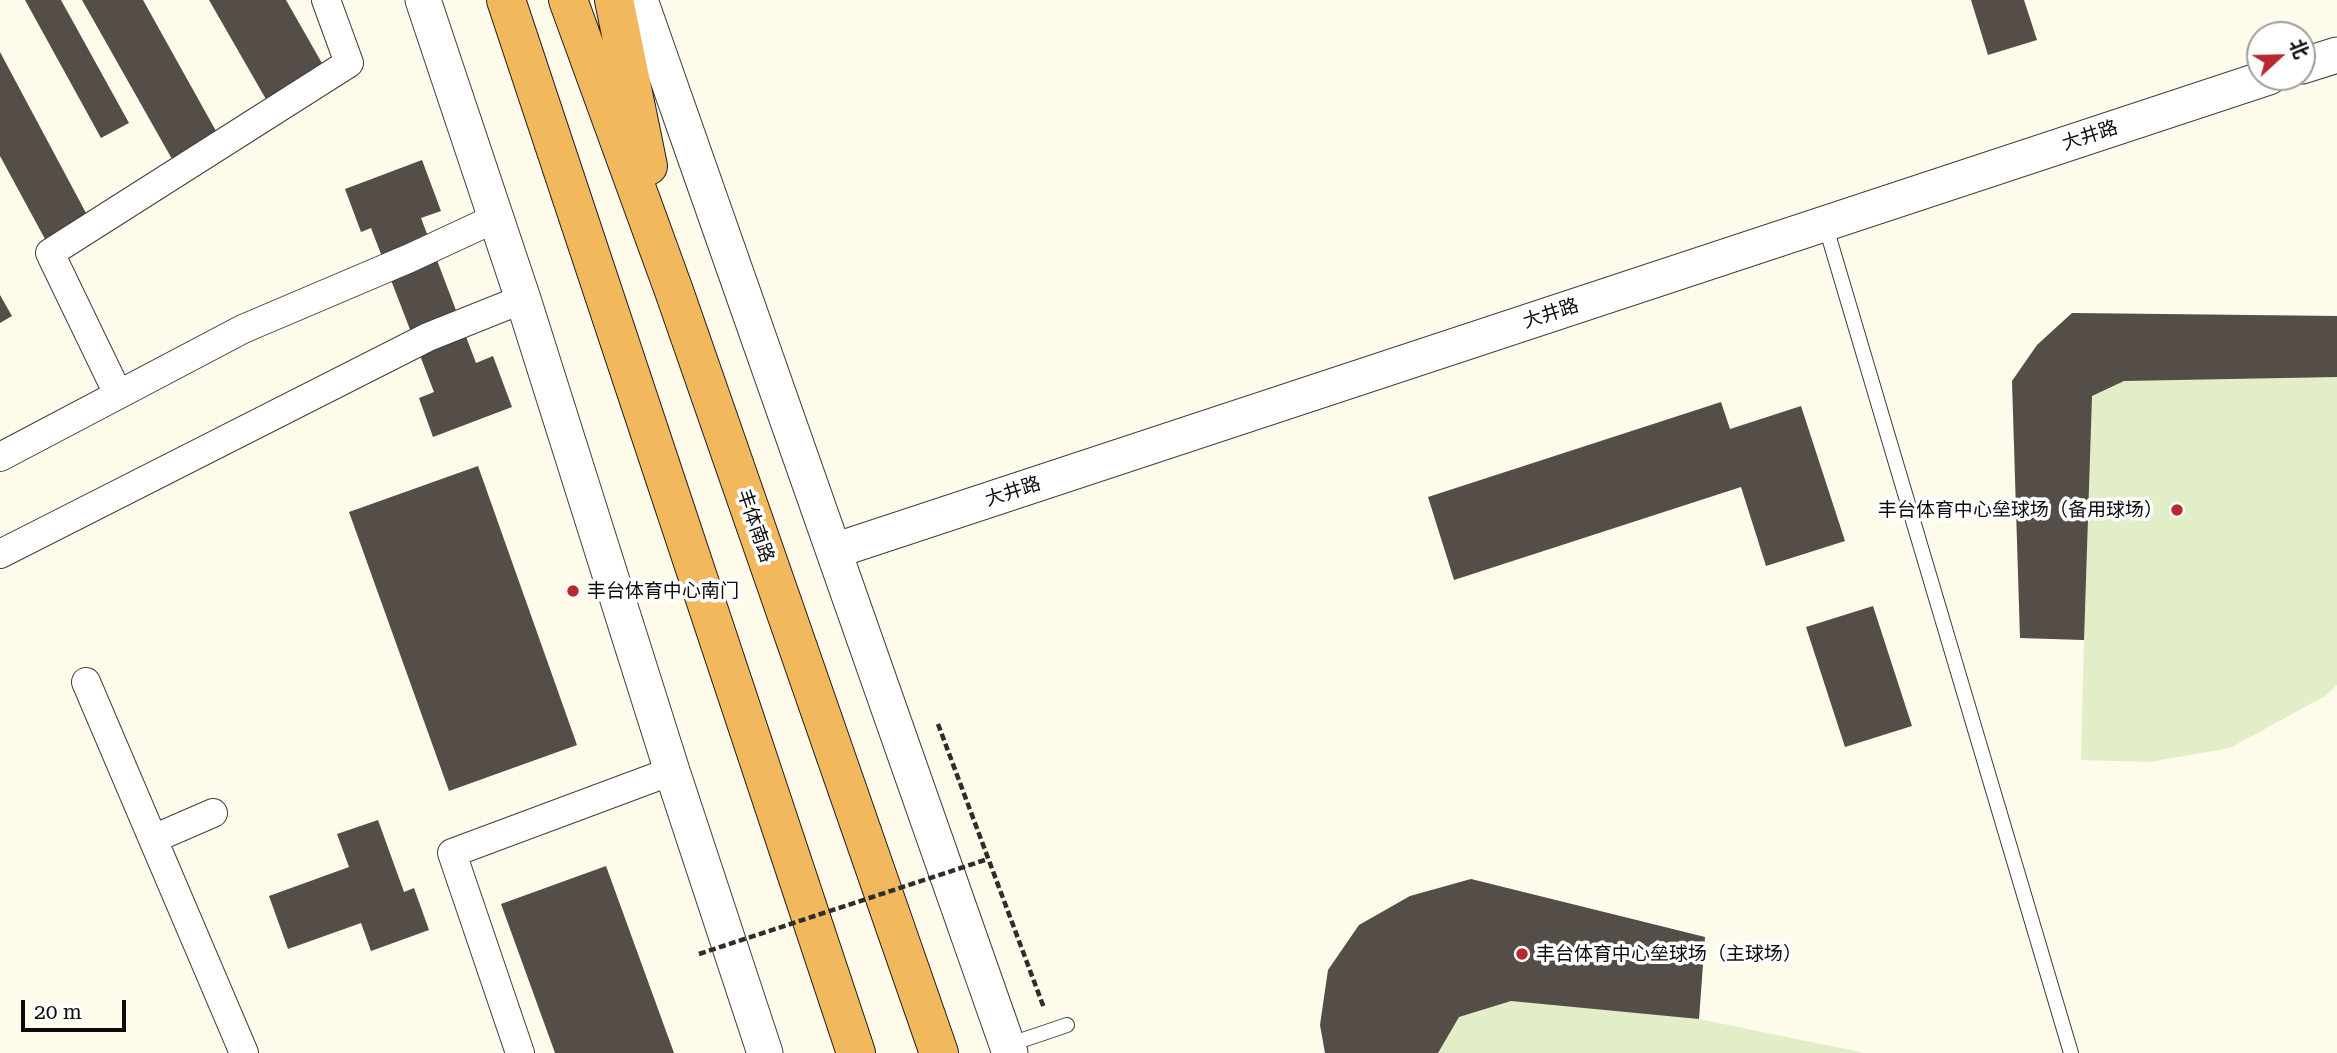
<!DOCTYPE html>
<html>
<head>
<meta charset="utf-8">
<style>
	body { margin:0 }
	#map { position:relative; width:2337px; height:1053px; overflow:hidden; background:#fefbeb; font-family:"Roboto Serif","Noto Sans SC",serif }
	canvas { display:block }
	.north { position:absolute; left:2246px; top:21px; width:70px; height:70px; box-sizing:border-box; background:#fff; border:2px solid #9d9d9d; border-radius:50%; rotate:68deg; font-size:19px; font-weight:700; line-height:28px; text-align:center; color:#0b0b0b }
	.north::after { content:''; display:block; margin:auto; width:24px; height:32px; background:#b6292e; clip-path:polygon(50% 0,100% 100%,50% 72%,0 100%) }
	.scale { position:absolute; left:21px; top:1000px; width:105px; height:32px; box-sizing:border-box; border:4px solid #0b0b0b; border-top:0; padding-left:9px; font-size:21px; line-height:24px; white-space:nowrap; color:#0b0b0b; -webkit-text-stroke:5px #fff; paint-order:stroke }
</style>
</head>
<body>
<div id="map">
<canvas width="2337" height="1053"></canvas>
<div class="north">北</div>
<div class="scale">20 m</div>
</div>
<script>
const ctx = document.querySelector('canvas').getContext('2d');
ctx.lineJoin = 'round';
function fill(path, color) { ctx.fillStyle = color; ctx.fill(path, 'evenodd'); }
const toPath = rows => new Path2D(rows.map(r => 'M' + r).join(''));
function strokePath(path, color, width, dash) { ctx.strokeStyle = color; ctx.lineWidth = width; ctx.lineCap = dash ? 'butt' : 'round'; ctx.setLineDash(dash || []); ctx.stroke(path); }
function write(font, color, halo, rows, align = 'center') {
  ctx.font = font + ' "Roboto Serif","Noto Sans SC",serif'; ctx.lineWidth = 7; ctx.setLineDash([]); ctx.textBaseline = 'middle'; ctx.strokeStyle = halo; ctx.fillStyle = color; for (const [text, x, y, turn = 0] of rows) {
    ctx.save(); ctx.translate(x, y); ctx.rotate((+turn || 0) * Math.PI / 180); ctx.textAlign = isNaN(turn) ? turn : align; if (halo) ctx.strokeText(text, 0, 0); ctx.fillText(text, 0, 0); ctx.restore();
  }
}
fill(toPath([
	[2072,313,2337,316,2337,685,2325,696,2230,748,2150,762,2081,760,2084,640,2020,638,2012,381,2037,345],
	[1471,879,1705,937,1699,1019,1865,1053,1325,1053,1320,1025,1328,970,1359,925,1410,896]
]), '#e1eec8');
fill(toPath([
	[25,0,61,0,129,123,101,138],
	[82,0,143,0,216,131,172,159],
	[209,0,286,0,323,65,267,101],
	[1971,0,2024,0,2037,40,1988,55],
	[0,52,86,213,45,239,0,156],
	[422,160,441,211,421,218,476,363,493,356,512,407,433,437,419,398,434,392,371,228,361,232,345,189],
	[0,295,12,316,0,323],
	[2072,313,2337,316,2337,377,2124,381,2092,396,2084,640,2020,638,2012,381,2037,345],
	[1721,402,1730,429,1801,406,1845,541,1766,566,1741,487,1454,580,1428,497],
	[478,466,577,745,449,791,349,512],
	[1873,606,1912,726,1845,747,1806,627],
	[378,820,404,892,414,888,429,930,371,951,361,923,288,949,269,896,349,867,337,834],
	[606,866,674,1053,555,1053,501,904],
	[1471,879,1705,937,1699,1019,1511,1001,1459,1017,1438,1053,1325,1053,1320,1025,1328,970,1359,925,1410,896]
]), '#544d48');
const service = toPath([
	[1825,224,2071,1053],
	[1008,1045,1067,1025]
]);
const minor = toPath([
	[118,394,50,253,349,63,326,0],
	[0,457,243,329,410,258,496,218],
	[0,554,428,337,523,299],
	[86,682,244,1053],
	[153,839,213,813],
	[520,1053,452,853,672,771]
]);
const tertiary = toPath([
	[423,0,523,299,672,771,765,1053],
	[640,0,1010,1053],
	[2302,66,2337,55],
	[834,551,2269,77]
]);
const trunk = toPath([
	[506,0,856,1053],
	[568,0,674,291,939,1053],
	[614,0,648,166]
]);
strokePath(service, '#3e3e3e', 16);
strokePath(minor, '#3e3e3e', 30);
strokePath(tertiary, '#3e3e3e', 37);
strokePath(trunk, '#1c1c1c', 40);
strokePath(toPath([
	[938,724,1044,1008]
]), '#2d2d2d', 4.5, [7, 3.5]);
strokePath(service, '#fff', 14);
strokePath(minor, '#fff', 28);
strokePath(tertiary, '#fff', 35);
strokePath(trunk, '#f2b85e', 38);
strokePath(toPath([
	[699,954,988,859]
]), '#2d2d2d', 4.5, [7, 3.5]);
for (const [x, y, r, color] of [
	[2177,510,7,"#b6292e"],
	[573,591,7,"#b6292e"],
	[1522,954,7,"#b6292e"]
]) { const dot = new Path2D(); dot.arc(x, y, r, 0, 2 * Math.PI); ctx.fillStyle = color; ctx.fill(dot); strokePath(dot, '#fff', 2.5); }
write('19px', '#0b0b0b', '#fff', [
	["大井路",2090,136,-18],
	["大井路",1551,314,-18],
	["大井路",1013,492,-18],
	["丰体南路",755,526,71]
]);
write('19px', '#0b0b0b', '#fff', [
	["丰台体育中心垒球场（备用球场）",2163,510,"right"],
	["丰台体育中心南门",587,591],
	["丰台体育中心垒球场（主球场）",1536,954]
], 'left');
</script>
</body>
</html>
